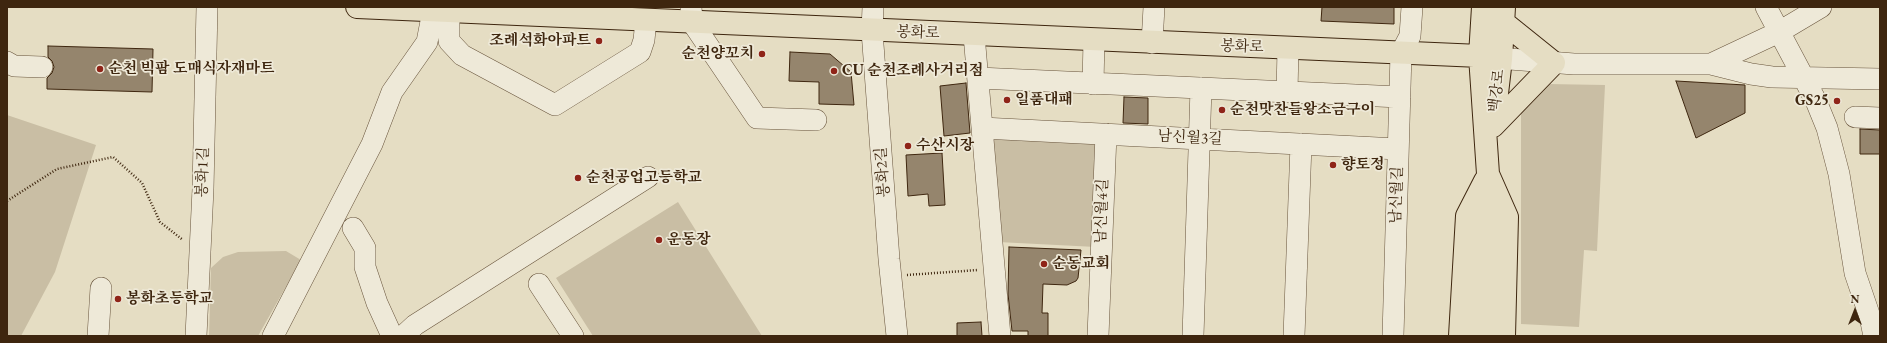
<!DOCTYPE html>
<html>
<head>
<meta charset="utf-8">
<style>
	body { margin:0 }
	#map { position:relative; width:1887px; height:343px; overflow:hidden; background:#e5ddc3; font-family:"EB Garamond",serif }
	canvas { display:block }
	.frame { position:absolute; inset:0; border:8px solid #3e260f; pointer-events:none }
	.north { position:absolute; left:1835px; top:291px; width:40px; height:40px; -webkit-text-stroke:3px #eee9d8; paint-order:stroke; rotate:0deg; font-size:11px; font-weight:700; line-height:16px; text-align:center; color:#3e260f }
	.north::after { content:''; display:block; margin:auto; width:14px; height:18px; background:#3e260f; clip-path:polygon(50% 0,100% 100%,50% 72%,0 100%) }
</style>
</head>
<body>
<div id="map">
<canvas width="1887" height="343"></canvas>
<div class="frame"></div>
<div class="north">N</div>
</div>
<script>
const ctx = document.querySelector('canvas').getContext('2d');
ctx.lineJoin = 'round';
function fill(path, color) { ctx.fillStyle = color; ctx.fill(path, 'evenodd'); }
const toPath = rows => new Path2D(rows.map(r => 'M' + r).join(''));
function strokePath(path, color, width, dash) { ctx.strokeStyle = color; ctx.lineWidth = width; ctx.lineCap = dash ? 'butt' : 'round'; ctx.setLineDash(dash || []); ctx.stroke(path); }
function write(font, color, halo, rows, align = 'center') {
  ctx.font = font + ' "EB Garamond","Noto Serif KR",serif'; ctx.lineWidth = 3.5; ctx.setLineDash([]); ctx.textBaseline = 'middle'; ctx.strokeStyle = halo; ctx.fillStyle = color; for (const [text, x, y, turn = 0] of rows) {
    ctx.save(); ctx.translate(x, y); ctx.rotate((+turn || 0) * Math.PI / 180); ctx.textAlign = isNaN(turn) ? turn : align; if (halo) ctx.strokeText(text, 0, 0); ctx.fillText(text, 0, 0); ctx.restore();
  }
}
fill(toPath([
	[1547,84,1605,85,1597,251,1584,250,1579,327,1521,324,1521,111],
	[7,115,96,145,55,272,21,336,7,336],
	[989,134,1101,139,1096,247,998,242],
	[678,202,762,336,593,336,556,278],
	[286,251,301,260,258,336,209,336,211,268,223,257,238,252]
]), '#c9bea4');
const building = toPath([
	[1322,7,1394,7,1394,24,1321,21,1322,7],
	[48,46,153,49,152,92,47,89,47,78,52,73,54,67,52,61,48,57,48,46],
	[790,52,830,54,851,72,854,105,819,104,819,82,789,81,790,52],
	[1676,81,1745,85,1745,113,1696,138,1676,81],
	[966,83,970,133,944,136,940,86,966,83],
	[1124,97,1148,98,1148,124,1123,123,1124,97],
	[1860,129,1880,130,1880,154,1860,154,1860,129],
	[942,153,945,205,929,206,928,194,908,196,906,155,942,153],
	[1009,247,1081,250,1078,278,1076,281,1067,285,1043,284,1042,313,1048,313,1048,336,1028,336,1028,331,1012,331,1008,294,1009,247],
	[981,322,982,336,957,336,957,323,981,322]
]);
fill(building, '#95856d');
strokePath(building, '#3e260f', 1);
const minor = toPath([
	[691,7,692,22,757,118,816,120],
	[873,7,872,31,889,259,897,336],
	[1766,7,1816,101,1827,128,1839,174,1855,273,1870,317,1874,336],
	[449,11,449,41,462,55,555,105,640,52,644,40,646,20],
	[974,35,1000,336],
	[1152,43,1154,7],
	[1484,57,1574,64,1711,64,1751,74,1772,77,1880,79],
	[7,62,14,66,42,67],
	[1711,64,1779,32,1821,7],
	[978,78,1400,97],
	[1093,84,1094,40],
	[1287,92,1288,49],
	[1855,117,1880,118],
	[982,128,1398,149],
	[353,228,365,248,365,267,377,303,392,336],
	[539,284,573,336],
	[98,336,101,288],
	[196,336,203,189,207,7],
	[273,336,372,144,392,92,427,42,433,11],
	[403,336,415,325,648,177],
	[1098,336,1106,134],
	[1193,336,1201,88],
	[1294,336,1301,144],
	[1393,336,1401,53,1410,36,1412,7]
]);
const major = toPath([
	[357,7,1480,56],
	[1483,7,1480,56,1488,174,1507,217,1504,336],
	[1494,119,1501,59,1504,7],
	[1493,126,1554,63,1503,22],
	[1460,336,1467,216,1485,181],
	[1482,336,1488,179]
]);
strokePath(minor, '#68543c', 22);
strokePath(major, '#3e260f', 24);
strokePath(toPath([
	[7,201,57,169,113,157,142,183,160,222,183,240],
	[907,275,978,270]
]), '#3e260f', 2.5, [1, 2]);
strokePath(minor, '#eee9d8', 21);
strokePath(major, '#e5ddc3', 22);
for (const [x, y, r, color] of [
	[599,41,4,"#8f2418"],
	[762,54,4,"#8f2418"],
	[100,69,4,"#8f2418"],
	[834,71,4,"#8f2418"],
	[1007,100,4,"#8f2418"],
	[1837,101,4,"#8f2418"],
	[1222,110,4,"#8f2418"],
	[908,146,4,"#8f2418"],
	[1333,165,4,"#8f2418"],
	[578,178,4,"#8f2418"],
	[659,240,4,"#8f2418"],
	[1044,264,4,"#8f2418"],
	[118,299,4,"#8f2418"]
]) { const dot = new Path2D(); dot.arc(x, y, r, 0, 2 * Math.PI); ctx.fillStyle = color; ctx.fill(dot); strokePath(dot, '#eee9d8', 1.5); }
write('15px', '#3e260f', '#eee9d8', [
	["봉화로",918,33,2],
	["봉화로",1242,47,2],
	["백강로",1497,91,-83],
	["남신월3길",1190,138,3],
	["봉화1길",203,172,-88],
	["봉화2길",883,172,-94],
	["남신월길",1397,195,-88],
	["남신월4길",1102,211,-88]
]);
write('bold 15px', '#3e260f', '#eee9d8', [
	["조례석화아파트",591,41,"right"],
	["순천양꼬치",754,54,"right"],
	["순천 빅팜 도매식자재마트",108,69],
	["CU 순천조례사거리점",842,71],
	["일품대패",1015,100],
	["GS25",1829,101,"right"],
	["순천맛찬들왕소금구이",1230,110],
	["수산시장",916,146],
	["향토정",1341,165],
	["순천공업고등학교",586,178],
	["운동장",667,240],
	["순동교회",1052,264],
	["봉화초등학교",126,299]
], 'left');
</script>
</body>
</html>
